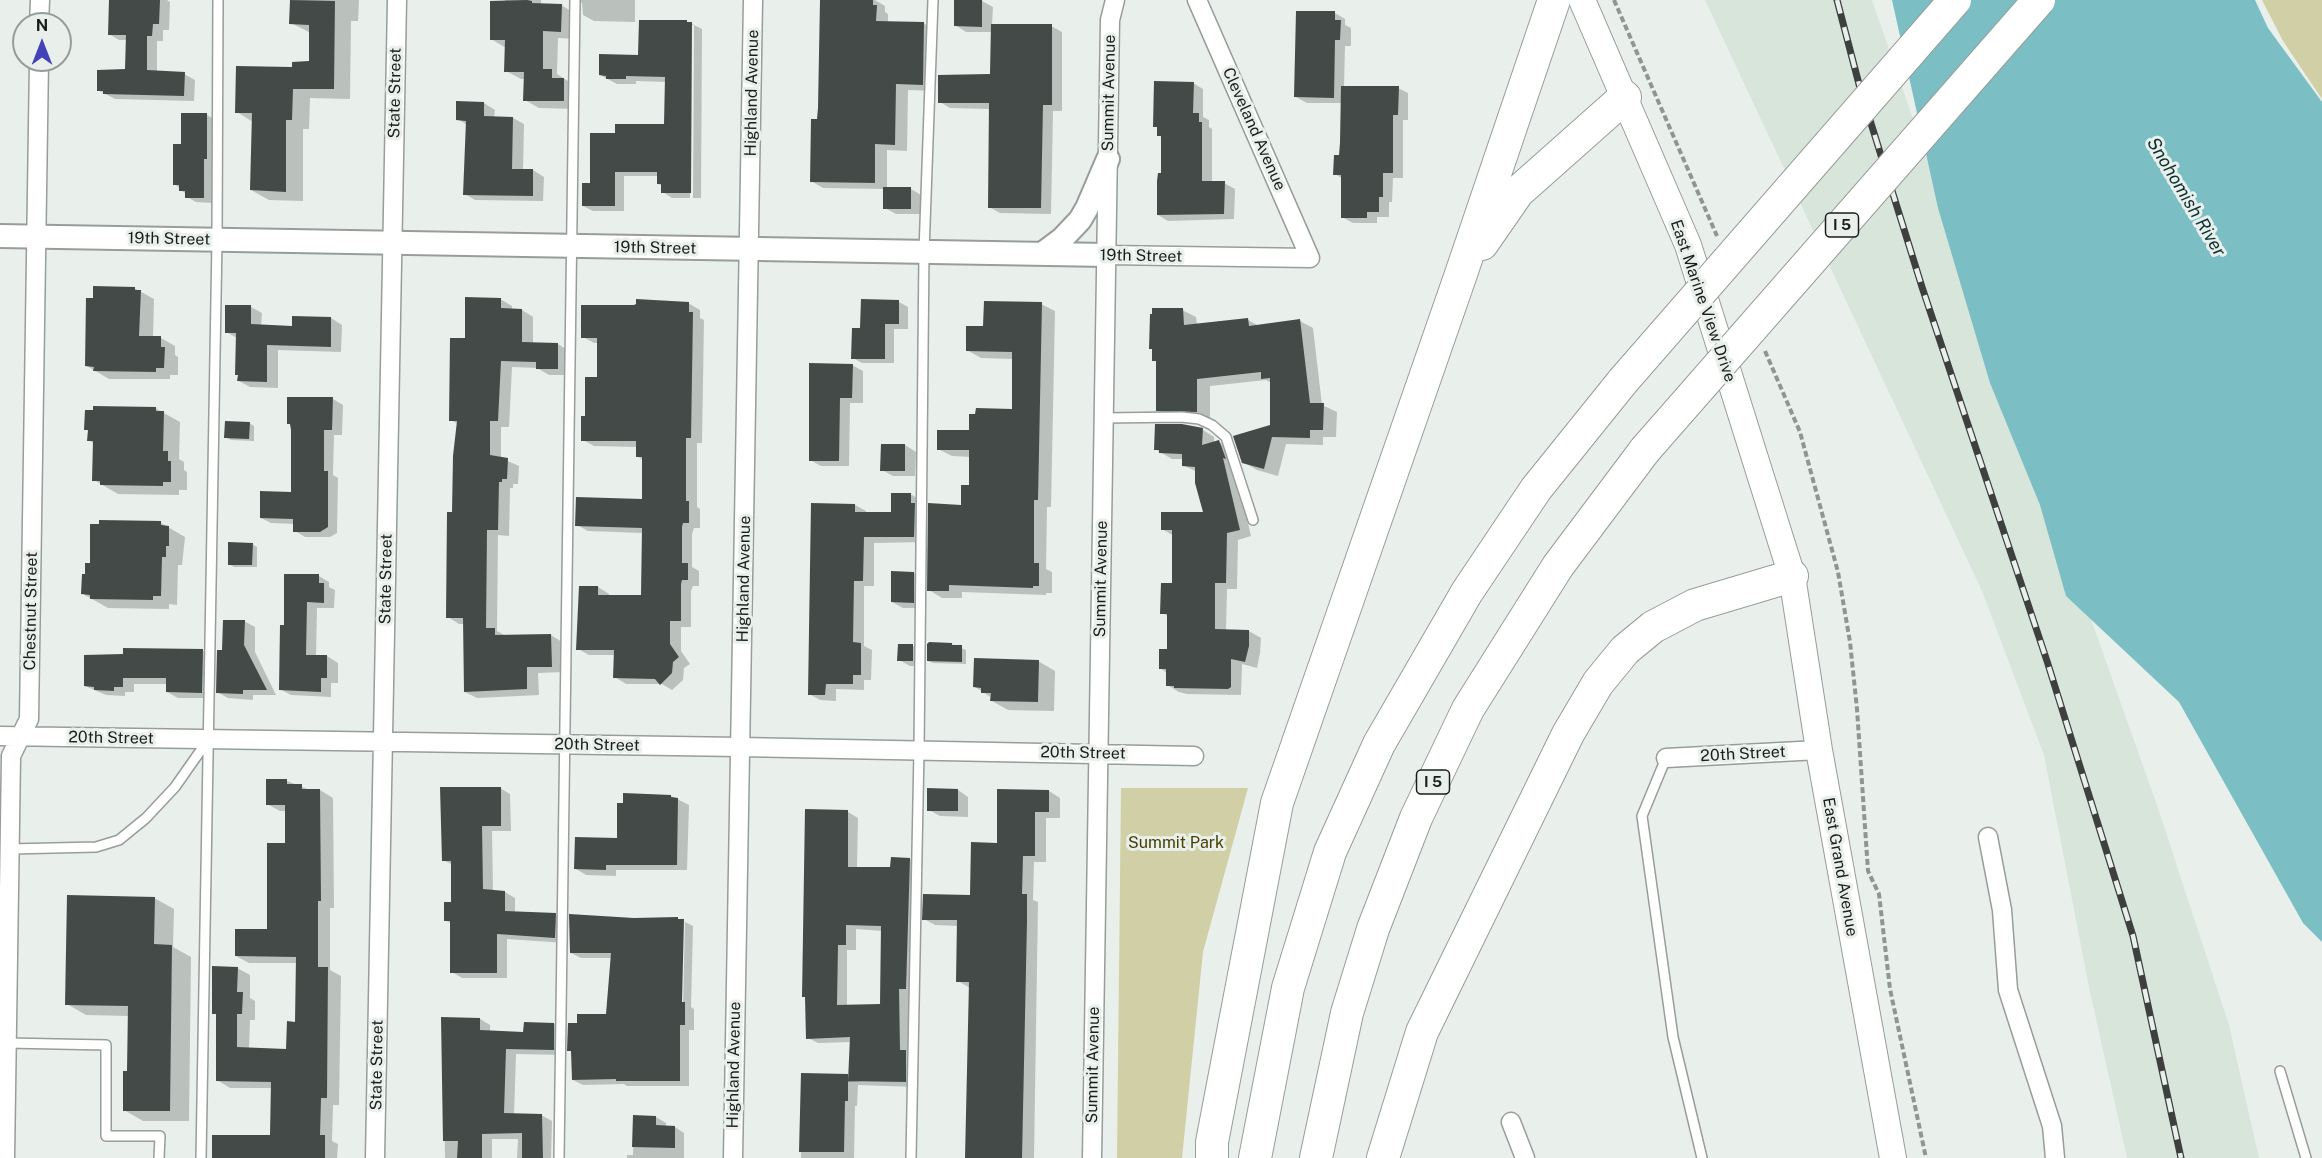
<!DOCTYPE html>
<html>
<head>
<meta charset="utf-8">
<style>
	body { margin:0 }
	#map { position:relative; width:2322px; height:1158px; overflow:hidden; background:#e9f0eb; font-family:"Public Sans",sans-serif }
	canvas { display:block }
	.north { position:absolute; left:12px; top:12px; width:60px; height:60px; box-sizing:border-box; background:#e9f0eb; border:2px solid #969c98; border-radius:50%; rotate:0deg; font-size:16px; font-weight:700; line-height:24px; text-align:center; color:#1a1d1b }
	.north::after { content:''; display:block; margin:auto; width:21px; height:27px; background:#4442b8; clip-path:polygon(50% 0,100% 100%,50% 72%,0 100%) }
</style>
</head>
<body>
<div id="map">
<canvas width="2322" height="1158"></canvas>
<div class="north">N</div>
</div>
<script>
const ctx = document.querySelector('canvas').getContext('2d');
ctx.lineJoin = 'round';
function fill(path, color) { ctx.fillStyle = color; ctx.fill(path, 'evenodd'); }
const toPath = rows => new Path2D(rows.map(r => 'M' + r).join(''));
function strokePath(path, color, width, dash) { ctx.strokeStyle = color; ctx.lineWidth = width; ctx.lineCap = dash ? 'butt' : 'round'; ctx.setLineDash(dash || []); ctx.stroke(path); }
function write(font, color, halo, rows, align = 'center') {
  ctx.font = font + ' "Public Sans",sans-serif'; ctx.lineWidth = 6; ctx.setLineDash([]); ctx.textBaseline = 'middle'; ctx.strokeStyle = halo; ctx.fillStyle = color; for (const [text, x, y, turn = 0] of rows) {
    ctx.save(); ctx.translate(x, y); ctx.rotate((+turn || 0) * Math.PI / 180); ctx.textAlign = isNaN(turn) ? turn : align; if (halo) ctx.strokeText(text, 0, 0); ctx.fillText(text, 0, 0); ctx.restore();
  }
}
fill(toPath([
	[1705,0,1872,0,2000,371,2074,571,2159,811,2229,1025,2259,1158,2127,1158,2090,992,2044,755,1982,591]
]), '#d8e5db');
fill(toPath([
	[2262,0,2322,0,2322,99,2283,41],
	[1121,788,1248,788,1203,952,1182,1158,1117,1158]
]), '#d1cfa5');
fill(toPath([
	[1892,0,2255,0,2268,28,2322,102,2322,942,2303,923,2179,702,2066,596,2040,505,1990,383,1938,208]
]), '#7bbfc5');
fill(toPath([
	[110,0,167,0,170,2,169,30,163,30,163,41,157,41,157,72,184,74,195,80,194,101,115,99,98,90,127,71,127,40,119,40,109,34],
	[295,0,359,0,358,21,351,21,350,99,310,98,309,129,303,129,303,201,269,200,251,190,253,122,237,112,293,68,310,63,311,33,291,23],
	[505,0,541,0,541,5,561,5,576,14,576,39,558,38,557,74,579,88,578,109,539,108,525,100,525,79,521,79,506,71,506,48,491,39],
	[578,0,635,0,635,22,594,21,583,15,582,3],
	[834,0,875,0,885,6,885,12,888,14,888,23,923,23,935,30,934,91,908,90,907,151,887,150,887,189,911,189,921,195,921,214,896,214,885,208,885,189,823,188,811,181],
	[982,1,993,7,992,25,1051,26,1062,32,1062,111,1053,111,1051,214,1000,213,989,207,990,109,950,108,940,102,991,76,992,32,966,32,955,25],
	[1335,13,1345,19,1345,25,1351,28,1351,46,1345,46,1344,88,1398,88,1408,93,1408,120,1403,120,1403,178,1393,178,1392,202,1389,202,1389,217,1377,217,1377,223,1353,223,1342,217,1343,179,1335,174,1340,157,1342,103,1307,103,1296,97],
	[690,24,692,24,702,29,701,198,693,198,694,25,691,25,690,198,672,198,663,192,663,186,658,184,658,176,624,176,624,211,593,211,583,206,617,134,665,125,666,82,636,81,636,84,617,84,600,75,640,56],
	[1193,83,1203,89,1203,117,1209,120,1209,127,1212,129,1212,183,1224,183,1235,189,1234,219,1168,221,1158,215,1162,175,1162,137,1158,135],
	[484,103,495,110,494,118,513,118,524,124,523,170,533,170,544,177,543,201,475,200,465,194,467,125,458,119],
	[207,115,216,120,213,203,196,202,187,197,187,194,180,190,180,188,174,184],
	[134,288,154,299,153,338,161,338,175,346,175,355,178,357,178,375,170,375,170,379,109,379,87,366],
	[500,299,512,306,512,310,522,310,533,317,533,344,558,344,569,351,569,375,549,375,537,368,512,367,509,427,501,427,501,458,519,466,518,484,513,484,513,488,510,488,509,536,498,535,497,631,506,636,551,635,562,642,563,672,538,673,539,695,477,698,465,692,464,624,459,624,448,617,458,424,451,420,466,340],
	[899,302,908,307,908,329,894,329,894,363,862,363,853,358,862,330],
	[688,303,700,310,700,318,704,320,702,443,697,443,697,507,700,509,700,528,694,528,692,534,692,567,699,571,699,586,693,586,691,591,691,627,681,627,681,651,690,664,684,668,683,680,672,690,662,684,626,684,615,677,615,655,589,655,578,649,598,587,609,594,609,596,643,596,643,533,588,531,577,525,643,501,643,460,637,456,637,447,594,446,583,440,586,417,599,378,599,343,594,343,583,337,634,307],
	[1041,304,1055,311,1051,507,1047,507,1046,569,1052,572,1052,593,1046,593,1046,595,962,592,962,598,942,598,929,590,970,487,971,457,952,456,938,449,1013,410,1014,359,981,358,967,350,985,327],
	[251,307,262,313,261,326,293,327,293,318,331,318,342,325,341,352,278,350,278,388,250,387,239,381,237,338,226,332],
	[1182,310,1196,317,1197,325,1248,320,1259,326,1300,321,1313,328,1322,405,1337,412,1336,437,1323,437,1323,445,1286,444,1278,476,1257,470,1243,462,1271,426,1271,383,1266,380,1210,386,1210,419,1171,418,1157,410,1158,362,1153,360],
	[852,365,863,371,863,403,850,403,849,466,821,466,810,460],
	[333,399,343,405,342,435,334,435,333,475,338,478,337,533,330,537,305,537,295,531,295,524,271,523,261,518,292,493,292,426,288,423],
	[155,408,180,422,179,459,184,462,184,470,187,472,187,490,179,490,179,495,118,494,94,480,94,444,89,440,89,431,86,429],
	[249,423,254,426,254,441,231,440,226,437],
	[1203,430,1214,437,1214,443,1219,442,1231,449,1251,536,1238,540,1237,589,1227,589,1226,631,1249,631,1261,638,1260,653,1257,668,1242,664,1241,695,1187,694,1179,692,1167,685,1167,673,1160,668,1168,650,1168,616,1162,613,1173,585,1174,536,1162,529,1205,514,1197,472,1183,465,1183,459,1172,459,1155,449],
	[905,445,916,452,915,476,893,476,882,470],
	[910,494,921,500,925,542,874,543,874,586,864,586,864,646,872,650,871,680,864,680,864,690,836,689,836,701,820,700,809,694,813,504,855,505,866,511,866,513,893,513],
	[161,523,185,537,182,565,178,565,177,605,169,604,169,609,108,608,83,594,92,565],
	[252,544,257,547,257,567,234,567,229,564],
	[914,573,924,579,924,608,903,608,892,602],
	[319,576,329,582,329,587,335,590,334,608,317,608,316,656,327,656,338,663,338,683,331,683,331,697,291,695,280,689,285,626],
	[244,621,255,627,255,652,276,695,253,695,253,700,228,698,217,692,224,651],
	[951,644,966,650,966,664,933,663,928,661],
	[913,646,924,652,924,666,910,666,899,660],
	[203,651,213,657,213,698,178,698,167,692,167,684,134,684,134,692,125,692,125,696,106,695,85,686],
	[1038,661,1055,671,1054,711,1008,710,992,701,992,698,975,687],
	[287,781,310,790,320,790,333,798,334,908,330,908,330,970,341,976,339,1105,333,1105,332,1141,338,1144,337,1158,213,1158,272,1136,272,1088,230,1088,217,1080,218,1015,214,1013,237,968,250,975,250,998,255,1001,255,1020,250,1020,249,1049,288,1051,297,1023,298,963,249,963,236,956,268,931,287,845,287,811,280,811,267,804],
	[500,788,510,794,511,831,492,831,493,892,505,892,515,898,515,913,555,915,566,920,565,943,507,939,507,978,462,978,452,972,452,924,445,920,452,903,453,865,443,860],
	[958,790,968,797,968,817,940,816,929,810],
	[1049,791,1060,798,1060,818,1046,818,1046,862,1034,862,1033,900,1038,902,1034,1158,966,1158,970,988,958,981,958,926,935,925,924,919,971,896,998,844],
	[671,796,689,805,687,870,616,870,616,876,586,875,576,869,618,839],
	[848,812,858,818,857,868,892,869,910,859,920,865,916,994,909,994,910,1053,915,1087,858,1085,857,1106,855,1106,854,1158,801,1158,802,1075,850,1077,851,1042,818,1043,808,1038],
	[856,929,883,931,881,1005,847,1006,847,950,856,950],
	[154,898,174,909,173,947,191,957,189,1121,143,1121,124,1110,129,1073,130,1016,86,1015,67,1004],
	[634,919,678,919,685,922,682,922,680,1009,683,1009,685,922,693,926,691,1007,694,1009,694,1030,689,1030,689,1086,627,1086,624,1084,583,1085,573,1080,573,1052,569,1050,579,1025,608,1016,612,958,581,958,571,953],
	[443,1018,480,1019,490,1025,490,1032,525,1034,554,1024,564,1030,564,1055,516,1054,514,1115,541,1115,552,1121,551,1158,517,1158,518,1139,492,1139,492,1158,445,1158],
	[634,1117,656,1117,666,1123,666,1127,675,1127,684,1133,684,1158,627,1158,627,1155,633,1155]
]), '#0003');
fill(toPath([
	[109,0,160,0,159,24,153,24,152,36,147,36,147,70,185,72,184,96,103,94,103,91,97,91,97,70,125,69,126,35,108,35],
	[290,0,335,1,334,89,293,89,292,120,286,120,286,192,250,190,252,113,235,113,236,66,292,67,292,62,309,61,309,25,289,24],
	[527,0,532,1,532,3,562,4,561,32,543,31,543,69,552,69,552,78,564,78,564,101,523,101,524,72,504,72,505,40,490,40,490,1],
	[820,0,873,0,873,5,877,5,876,21,924,22,923,85,896,84,895,145,875,144,875,183,810,182,811,119,817,119,818,108],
	[954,0,982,0,982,27,954,26],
	[1296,11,1335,11,1335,20,1341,20,1340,40,1335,40,1334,98,1294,97],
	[639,20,687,20,687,22,692,22,691,193,661,193,661,184,657,184,657,172,615,172,615,206,582,206,582,183,590,183,590,133,615,133,615,124,664,124,665,77,626,76,626,79,606,79,606,76,599,75,599,54,638,55],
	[991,24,1052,24,1052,105,1043,105,1041,208,988,208,989,103,938,103,938,75,990,74],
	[1154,81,1194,82,1193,113,1199,113,1199,122,1202,122,1202,181,1225,181,1224,214,1157,215,1157,181,1158,173,1161,173,1161,136,1157,136,1157,127,1153,127],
	[1341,86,1399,86,1398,115,1393,115,1393,173,1383,173,1383,197,1379,197,1379,212,1367,212,1367,218,1341,218,1341,175,1333,175,1334,155,1339,155,1340,143],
	[456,101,484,102,484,116,513,117,512,169,533,169,533,196,463,195,466,121,456,120],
	[181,113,207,113,207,159,204,159,204,198,185,198,185,191,179,191,179,185,173,185,173,144,181,144],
	[883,187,911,187,911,209,883,209],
	[93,286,135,287,135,290,141,290,139,336,161,336,161,347,165,347,164,368,156,368,156,372,93,371,94,367,85,366,86,298,93,298],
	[465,297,501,298,501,308,522,309,522,342,558,343,558,369,536,369,536,362,501,361,498,421,490,421,490,455,508,458,507,479,502,479,502,482,499,482,498,530,487,530,486,628,495,628,495,635,551,634,552,667,527,667,527,689,464,692,463,618,446,618,447,512,452,512,453,456,457,421,449,421,450,338,465,338],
	[636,299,689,302,689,312,693,312,691,438,686,438,686,501,689,501,689,523,683,523,682,527,682,563,688,563,688,580,682,580,681,584,681,621,670,621,670,644,679,657,673,662,672,673,660,685,655,679,613,678,614,650,576,650,579,586,598,586,598,595,641,595,642,528,575,526,576,497,642,499,642,457,636,457,636,441,581,441,581,416,585,416,585,377,597,377,597,338,581,338,581,305,634,305,636,304],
	[861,299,899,300,899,324,885,324,885,359,851,359,852,328,860,328],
	[984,301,1042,302,1038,500,1034,500,1034,563,1039,563,1039,586,1033,586,1033,588,949,585,949,591,927,591,928,503,961,505,961,485,969,485,969,450,937,450,937,430,969,430,969,414,975,414,976,408,1012,409,1012,352,966,351,966,326,983,326],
	[225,305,251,305,251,324,292,326,292,316,331,317,331,347,267,345,267,382,237,381,238,375,235,375,236,333,225,333],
	[1152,308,1183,308,1184,325,1248,318,1249,326,1300,319,1310,403,1324,403,1323,430,1310,430,1310,438,1272,437,1264,469,1242,463,1233,436,1270,425,1270,378,1261,379,1261,372,1197,379,1197,412,1156,411,1156,361,1152,361,1152,349,1149,349,1150,314,1152,314],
	[809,363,853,364,852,398,840,398,839,461,809,461],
	[287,397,333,397,332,430,324,430,324,471,328,471,328,527,320,532,293,532,293,519,260,518,260,491,291,492,291,430,290,424,287,424],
	[93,406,156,407,156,411,164,411,163,451,168,451,168,461,171,461,171,482,163,482,163,486,100,485,100,481,92,481,93,441,87,441,88,430,84,430,85,410,93,410],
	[225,421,250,422,249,439,224,438],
	[1155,424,1182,424,1203,428,1202,445,1219,440,1226,459,1223,458,1240,530,1227,533,1226,583,1215,583,1215,629,1249,630,1249,646,1245,662,1231,659,1231,687,1228,689,1174,688,1174,686,1166,686,1166,669,1159,669,1159,649,1167,649,1167,614,1160,614,1161,583,1172,583,1172,530,1161,530,1161,512,1203,512,1195,483,1195,467,1182,466,1182,454,1159,453,1159,450,1154,450],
	[881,444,905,444,905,471,880,471],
	[891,493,911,493,911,503,915,503,914,537,864,537,863,581,854,581,853,642,861,643,861,675,853,675,853,684,826,684,825,695,808,695,811,503,855,504,855,512,891,512],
	[99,520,161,521,161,525,169,526,169,546,166,546,166,557,162,557,161,596,153,596,153,600,90,599,90,595,81,594,82,574,85,574,85,563,90,563,90,524,99,524],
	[228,542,253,543,252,565,228,565],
	[891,571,914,572,914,603,891,602],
	[284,574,319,574,319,583,324,583,324,603,307,602,306,655,327,655,327,678,321,678,321,692,279,690,280,625,284,625],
	[223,620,245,620,244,645,267,690,243,690,243,694,216,693,217,650,222,650],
	[929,642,952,643,952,645,962,645,962,662,927,661,927,644],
	[898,644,913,644,913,661,897,661],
	[123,648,203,649,202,693,166,692,166,678,123,678,123,687,114,687,114,691,94,690,94,687,84,686,84,655,123,654],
	[974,658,1039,660,1038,702,990,701,991,693,981,693,981,688,973,687],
	[266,779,287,779,287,784,302,784,302,789,320,789,321,901,318,901,318,967,328,967,327,1098,321,1098,320,1135,325,1135,325,1158,212,1158,212,1135,270,1135,271,1082,216,1081,216,1014,212,1014,212,966,238,967,237,992,243,992,242,1014,237,1014,237,1047,286,1049,287,1021,295,1022,296,957,235,956,235,929,267,929,267,843,285,843,285,805,266,805],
	[440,787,501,787,501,826,482,826,483,889,505,891,505,911,556,913,555,938,497,934,497,973,450,973,450,921,444,921,444,902,451,902,451,861,442,861],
	[927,788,958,789,958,811,927,811],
	[997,789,1049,790,1049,812,1035,812,1035,856,1023,856,1022,894,1027,894,1027,921,1022,1158,965,1158,969,982,956,982,957,920,922,920,923,894,970,895,971,842,997,843],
	[623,793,671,795,671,797,678,798,677,865,606,865,606,870,574,869,575,837,617,838,617,803,623,803],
	[805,809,848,810,848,867,890,867,891,857,910,858,906,989,899,989,900,1050,906,1050,906,1082,848,1081,850,1037,806,1039,805,997,802,997],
	[846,925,881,926,880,1004,837,1005,838,945,846,945],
	[67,895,155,897,154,944,172,945,170,1111,123,1111,123,1071,127,1071,128,1006,65,1005],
	[569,914,634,918,678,917,678,919,684,919,682,1002,685,1002,685,1025,680,1025,680,1081,616,1081,616,1079,572,1080,571,1051,567,1051,568,1023,577,1023,577,1014,606,1014,611,953,570,953],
	[441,1017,480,1018,480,1030,523,1032,524,1022,554,1023,554,1050,506,1049,504,1113,542,1114,543,1158,522,1158,522,1133,482,1134,482,1158,457,1158,458,1141,443,1141],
	[801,1073,848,1074,848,1101,845,1101,844,1152,799,1152],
	[633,1115,656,1116,656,1125,675,1126,675,1148,632,1147]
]), '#434a48');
const service = toPath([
	[1104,418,1182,417,1199,419,1212,425,1226,437,1253,520],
	[1666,758,1642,816,1673,1037,1702,1158],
	[10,849,96,847,119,840,146,818,175,787,208,740],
	[7,1043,106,1045,106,1136,160,1136,159,1158],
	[2280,1071,2306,1158],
	[201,1158,217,240,218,0],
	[559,1158,575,0],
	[911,1158,919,750,924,252,933,0]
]);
const minor = toPath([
	[39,24,40,0],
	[1107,255,1310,258,1197,0],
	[0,736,740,747,1194,756],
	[1666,758,1819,750],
	[1988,837,2002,910,2008,990,2052,1126,2055,1158],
	[1511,1122,1525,1158],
	[5,1158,11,756,29,719,39,60],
	[375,1158,397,0],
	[733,1158,753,0],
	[1092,1158,1110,20,1115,0]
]);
const tertiary = toPath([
	[0,236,1107,255],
	[1042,254,1062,239,1080,220,1087,208,1108,159]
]);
const secondary = toPath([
	[1582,0,1688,245,1792,576,1819,750,1893,1158]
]);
const motorway = toPath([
	[1482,244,1518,192,1625,97],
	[1212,1158,1212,1142,1277,803,1461,274,1554,0],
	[1255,1158,1288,988,1330,852,1379,744,1467,592,1536,489,1623,381],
	[1316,1158,1347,1013,1373,929,1416,818,1468,709,1558,566,1645,450],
	[1383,1158,1422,1032,1568,734,1598,683,1625,650,1653,627,1695,605,1792,576]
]);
strokePath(service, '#979d99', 12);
strokePath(minor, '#979d99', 21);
strokePath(tertiary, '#979d99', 26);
strokePath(secondary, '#979d99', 28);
strokePath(motorway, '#979d99', 34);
strokePath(toPath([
	[1614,0,1717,236],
	[1765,351,1800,432,1838,572,1850,642,1857,709,1868,871,1879,894,1890,989,1926,1158]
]), '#909591', 4, [6, 3]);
strokePath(service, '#fff', 9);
strokePath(minor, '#fff', 18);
strokePath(tertiary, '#fff', 22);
strokePath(secondary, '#fff', 26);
strokePath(motorway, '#fff', 32);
const rail = toPath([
	[1837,0,1860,88,1922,287,2047,661,2133,936,2181,1158]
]);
strokePath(rail, '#3d403e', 7);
strokePath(rail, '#e9f0eb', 4.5, [14]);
const motorwayBridge = toPath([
	[1623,381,1955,0],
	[1645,450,2039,0]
]);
strokePath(motorwayBridge, '#979d99', 34, []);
strokePath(motorwayBridge, '#fff', 32);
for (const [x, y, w] of [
	[1842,225,33],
	[1433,782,33]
]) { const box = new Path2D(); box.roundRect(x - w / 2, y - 12, w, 24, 4.5); ctx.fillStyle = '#e9f0eb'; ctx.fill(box); strokePath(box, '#1a1d1b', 1.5); }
write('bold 15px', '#1a1d1b', null, [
	["I 5",1842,225],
	["I 5",1433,782]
]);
write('16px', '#1a1d1b', '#e9f0eb', [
	["State Street",395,93,-89],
	["Highland Avenue",752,93,-89],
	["Summit Avenue",1109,93,-89],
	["Cleveland Avenue",1254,129,66],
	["19th Street",169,239,1],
	["19th Street",655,248,1],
	["19th Street",1141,256,1],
	["East Marine View Drive",1703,301,71],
	["State Street",386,579,-89],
	["Highland Avenue",744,579,-89],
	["Summit Avenue",1101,579,-89],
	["Chestnut Street",31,611,-89],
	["20th Street",111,738,1],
	["20th Street",597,745,1],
	["20th Street",1083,753,1],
	["20th Street",1743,754,-3],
	["East Grand Avenue",1840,867,80],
	["State Street",377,1065,-89],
	["Highland Avenue",734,1065,-89],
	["Summit Avenue",1093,1065,-89]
]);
write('16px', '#464000', '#e9f0eb', [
	["Summit Park",1176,843]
]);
write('italic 18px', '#0c2f32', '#e9f0eb', [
	["Snohomish River",2186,197,59]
]);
</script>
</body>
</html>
